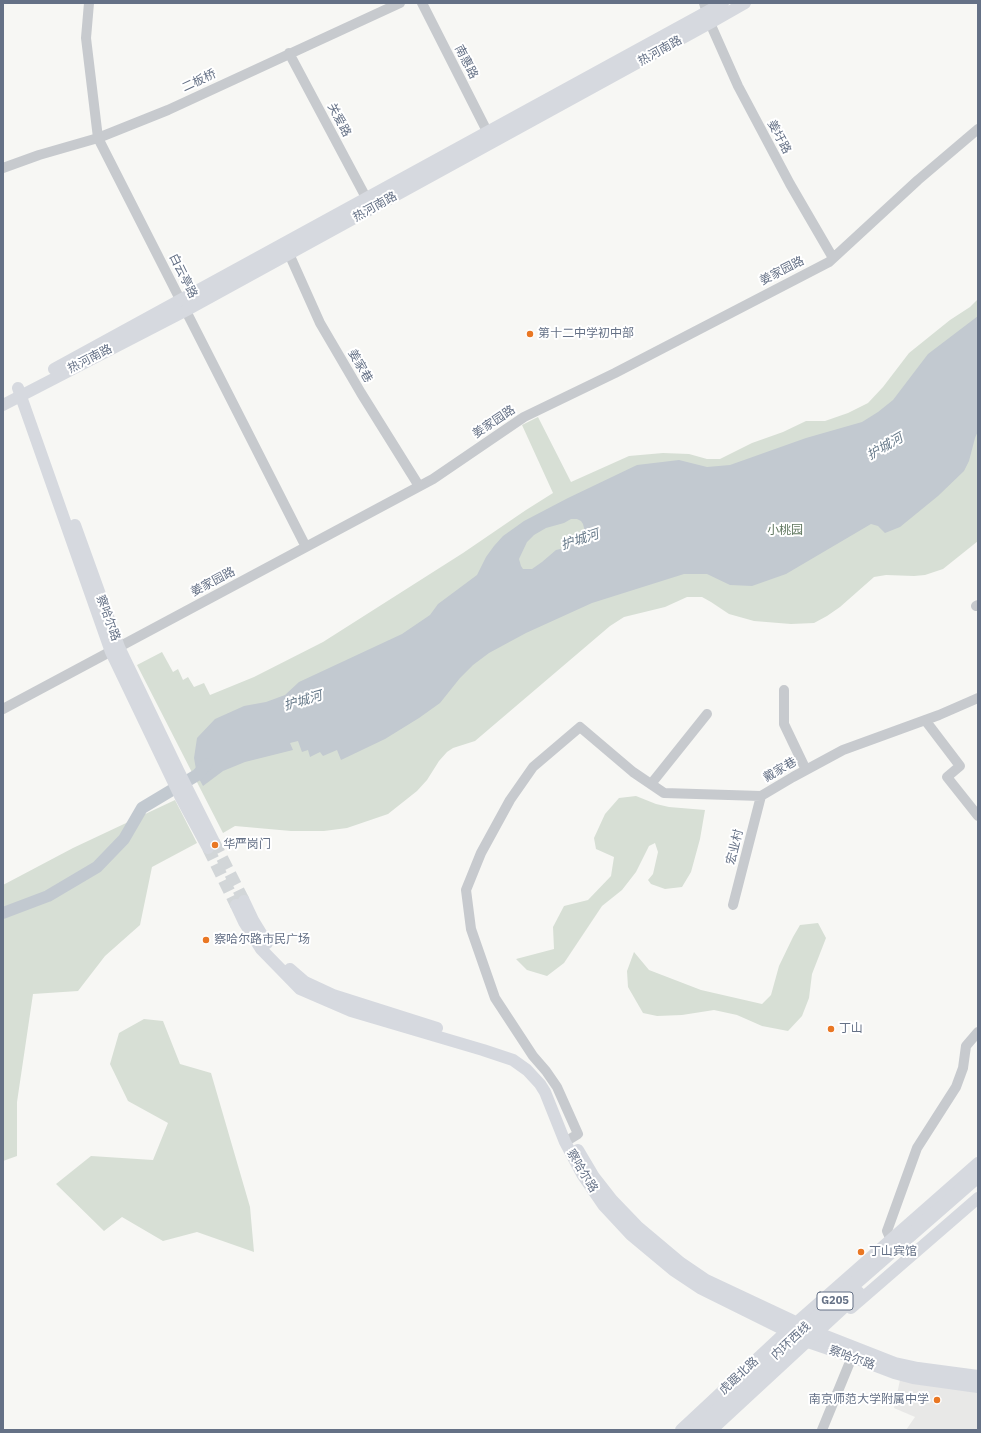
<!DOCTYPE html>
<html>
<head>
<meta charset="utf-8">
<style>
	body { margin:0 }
	#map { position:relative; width:981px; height:1433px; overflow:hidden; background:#f7f7f4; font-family:"IBM Plex Sans",sans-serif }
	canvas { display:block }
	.frame { position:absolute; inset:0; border:4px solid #657186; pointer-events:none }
</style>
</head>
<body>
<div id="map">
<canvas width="981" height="1433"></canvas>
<div class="frame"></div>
</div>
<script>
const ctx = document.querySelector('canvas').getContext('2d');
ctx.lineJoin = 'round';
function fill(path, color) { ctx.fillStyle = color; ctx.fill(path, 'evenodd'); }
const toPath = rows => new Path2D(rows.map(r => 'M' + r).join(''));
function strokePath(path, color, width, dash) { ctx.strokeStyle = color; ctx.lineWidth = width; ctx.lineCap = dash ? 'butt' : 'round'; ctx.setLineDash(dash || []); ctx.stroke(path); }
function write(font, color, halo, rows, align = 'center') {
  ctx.font = font + ' "IBM Plex Sans","Noto Sans SC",sans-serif'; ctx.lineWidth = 4; ctx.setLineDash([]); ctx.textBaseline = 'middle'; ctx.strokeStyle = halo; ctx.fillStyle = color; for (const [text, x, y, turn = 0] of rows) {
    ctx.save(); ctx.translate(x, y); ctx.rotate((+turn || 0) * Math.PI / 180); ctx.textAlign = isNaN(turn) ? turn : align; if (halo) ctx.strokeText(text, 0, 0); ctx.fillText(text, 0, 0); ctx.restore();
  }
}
fill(toPath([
	[900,1380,978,1392,978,1430,906,1430,915,1417,894,1408]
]), '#e8e8e7');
fill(toPath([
	[978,299,978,541,943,569,925,575,914,576,886,575,874,577,840,607,827,616,814,623,791,624,754,621,729,614,711,602,702,597,687,597,665,607,624,617,610,626,475,741,453,748,447,752,439,761,427,780,417,791,388,814,347,828,324,831,291,831,235,826,223,833,137,665,162,652,173,672,178,669,183,680,188,677,194,687,204,683,210,695,254,677,323,642,463,553,526,510,553,493,522,425,538,417,571,482,629,456,663,453,689,454,707,459,720,459,752,443,783,432,806,421,825,421,848,413,868,403,883,387,909,353,950,320,970,307],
	[636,796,656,804,669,807,705,810,700,839,691,872,682,887,665,889,651,884,648,880,653,874,658,852,655,843,649,846,636,872,622,890,602,906,564,963,547,976,527,970,516,959,554,949,553,927,564,906,588,900,611,876,614,857,596,849,594,838,605,814,619,798],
	[175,800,197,843,152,867,140,925,105,956,78,991,33,994,17,1102,17,1156,3,1161,3,885,73,848],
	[818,923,826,938,812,974,809,998,802,1016,788,1031,762,1026,737,1015,714,1010,682,1015,657,1016,643,1013,628,987,627,971,634,952,649,970,701,990,762,1004,771,995,779,966,793,937,800,925],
	[144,1019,163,1021,180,1064,211,1073,250,1207,254,1252,197,1232,163,1241,122,1217,104,1231,56,1184,91,1156,153,1160,168,1123,128,1101,110,1064,119,1033]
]), '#d7dfd5');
fill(toPath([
	[978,316,978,431,975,438,969,461,964,471,938,496,900,527,885,533,878,526,871,524,786,574,752,586,730,585,707,574,684,574,592,603,526,633,489,653,473,665,460,678,440,703,419,718,385,739,341,760,337,750,323,756,320,752,310,757,308,750,302,752,298,741,290,743,293,750,245,762,223,771,203,786,197,775,194,758,197,738,215,719,244,706,266,702,285,695,299,682,402,634,430,615,438,604,477,575,486,557,494,546,503,536,524,521,568,498,637,465,679,460,707,467,730,465,806,438,862,422,878,412,893,400,928,354],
	[571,519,577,519,581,521,583,524,585,532,572,543,564,548,556,550,542,562,532,569,523,569,521,566,519,559,527,542,534,535,546,528,564,523]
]), '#c2c9d0');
strokePath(toPath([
	[3,913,48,896,97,867,124,839,142,808,197,775,207,764]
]), '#c2c9d0', 12);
strokePath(toPath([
	[214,842,244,901],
	[208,848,236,905]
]), '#d2d6d8', 12, [12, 6]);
strokePath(toPath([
	[89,3,86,38,98,138,306,547],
	[422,3,491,139],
	[704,3,710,23,738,86,790,184,833,258],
	[289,53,370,205],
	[3,168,39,155,98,138,168,110,400,3],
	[286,247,320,323,361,393,419,486],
	[976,606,978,605],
	[784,690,784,724,806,770],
	[3,709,433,479,524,417,615,373,829,262,918,180,978,129],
	[925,720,960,766,947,777,978,816],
	[651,784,707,714],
	[733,905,761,796],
	[565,1142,578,1134,557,1087,546,1071,533,1056,495,998,471,929,466,890,481,853,510,800,533,767,580,727,633,772,664,793,761,796,793,777,843,750,939,715,978,698],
	[891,1240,887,1231,917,1148,956,1087,963,1068,966,1046,978,1032],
	[822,1430,852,1357]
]), '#c7cace', 10);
strokePath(toPath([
	[54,369,723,3],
	[18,388,111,652,181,798,208,848],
	[3,405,185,311,710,23,745,3],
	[75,525,119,647,179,772,214,842],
	[244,901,253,920,267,943],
	[236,905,244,922,261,949,300,989,351,1011,483,1050,513,1060,527,1070,540,1084,545,1092,565,1142,582,1174,604,1206,631,1235,673,1270,700,1288,811,1343,852,1357,894,1373,913,1378,978,1387],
	[290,969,305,982,333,995,437,1028],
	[578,1150,594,1177,612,1200,637,1226,681,1263,706,1280,821,1334,895,1363,918,1368,978,1376],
	[851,1308,978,1198],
	[681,1430,787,1331,978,1163]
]), '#d6d9df', 12);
strokePath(toPath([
	[696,1430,828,1307,978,1176],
	[710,1430,858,1293]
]), '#d6d9df', 14);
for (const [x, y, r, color] of [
	[530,334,4,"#e97723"],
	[215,845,4,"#e97723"],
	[206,940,4,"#e97723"],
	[831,1029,4,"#e97723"],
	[861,1252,4,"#e97723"],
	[937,1400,4,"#e97723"]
]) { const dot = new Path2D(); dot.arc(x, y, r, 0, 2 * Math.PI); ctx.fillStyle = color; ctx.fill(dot); strokePath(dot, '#fff', 1.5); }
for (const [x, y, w] of [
	[835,1301,36]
]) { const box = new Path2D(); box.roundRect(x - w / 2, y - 9, w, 18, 3); ctx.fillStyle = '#fff'; ctx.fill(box); strokePath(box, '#657186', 1); }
write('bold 11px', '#657186', null, [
	["G205",835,1301]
]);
write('12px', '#657186', '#fff', [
	["热河南路",660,51,-29],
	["南惠路",466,62,63],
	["二板桥",199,81,-25],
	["关爱路",339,120,62],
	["姜圩路",779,137,62],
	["热河南路",375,207,-29],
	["姜家园路",782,271,-27],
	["白云亭路",183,276,64],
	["热河南路",90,359,-27],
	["姜家巷",360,366,60],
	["姜家园路",494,422,-34],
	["姜家园路",213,582,-28],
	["察哈尔路",108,618,70],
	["戴家巷",780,770,-30],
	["宏业村",735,847,-76],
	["察哈尔路",582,1171,59],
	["内环西线",791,1341,-43],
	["察哈尔路",852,1358,20],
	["虎踞北路",739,1376,-43]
]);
write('12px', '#657186', '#fff', [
	["第十二中学初中部",538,334],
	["华严岗门",223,845],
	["察哈尔路市民广场",214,940],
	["丁山",839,1029],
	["丁山宾馆",869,1252],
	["南京师范大学附属中学",929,1400,"right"]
], 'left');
write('12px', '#617860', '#fff', [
	["小桃园",785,531]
]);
write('italic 13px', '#667989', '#fff', [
	["护城河",885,447,-30],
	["护城河",580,540,-18],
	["护城河",303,701,-16]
]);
</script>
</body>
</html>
